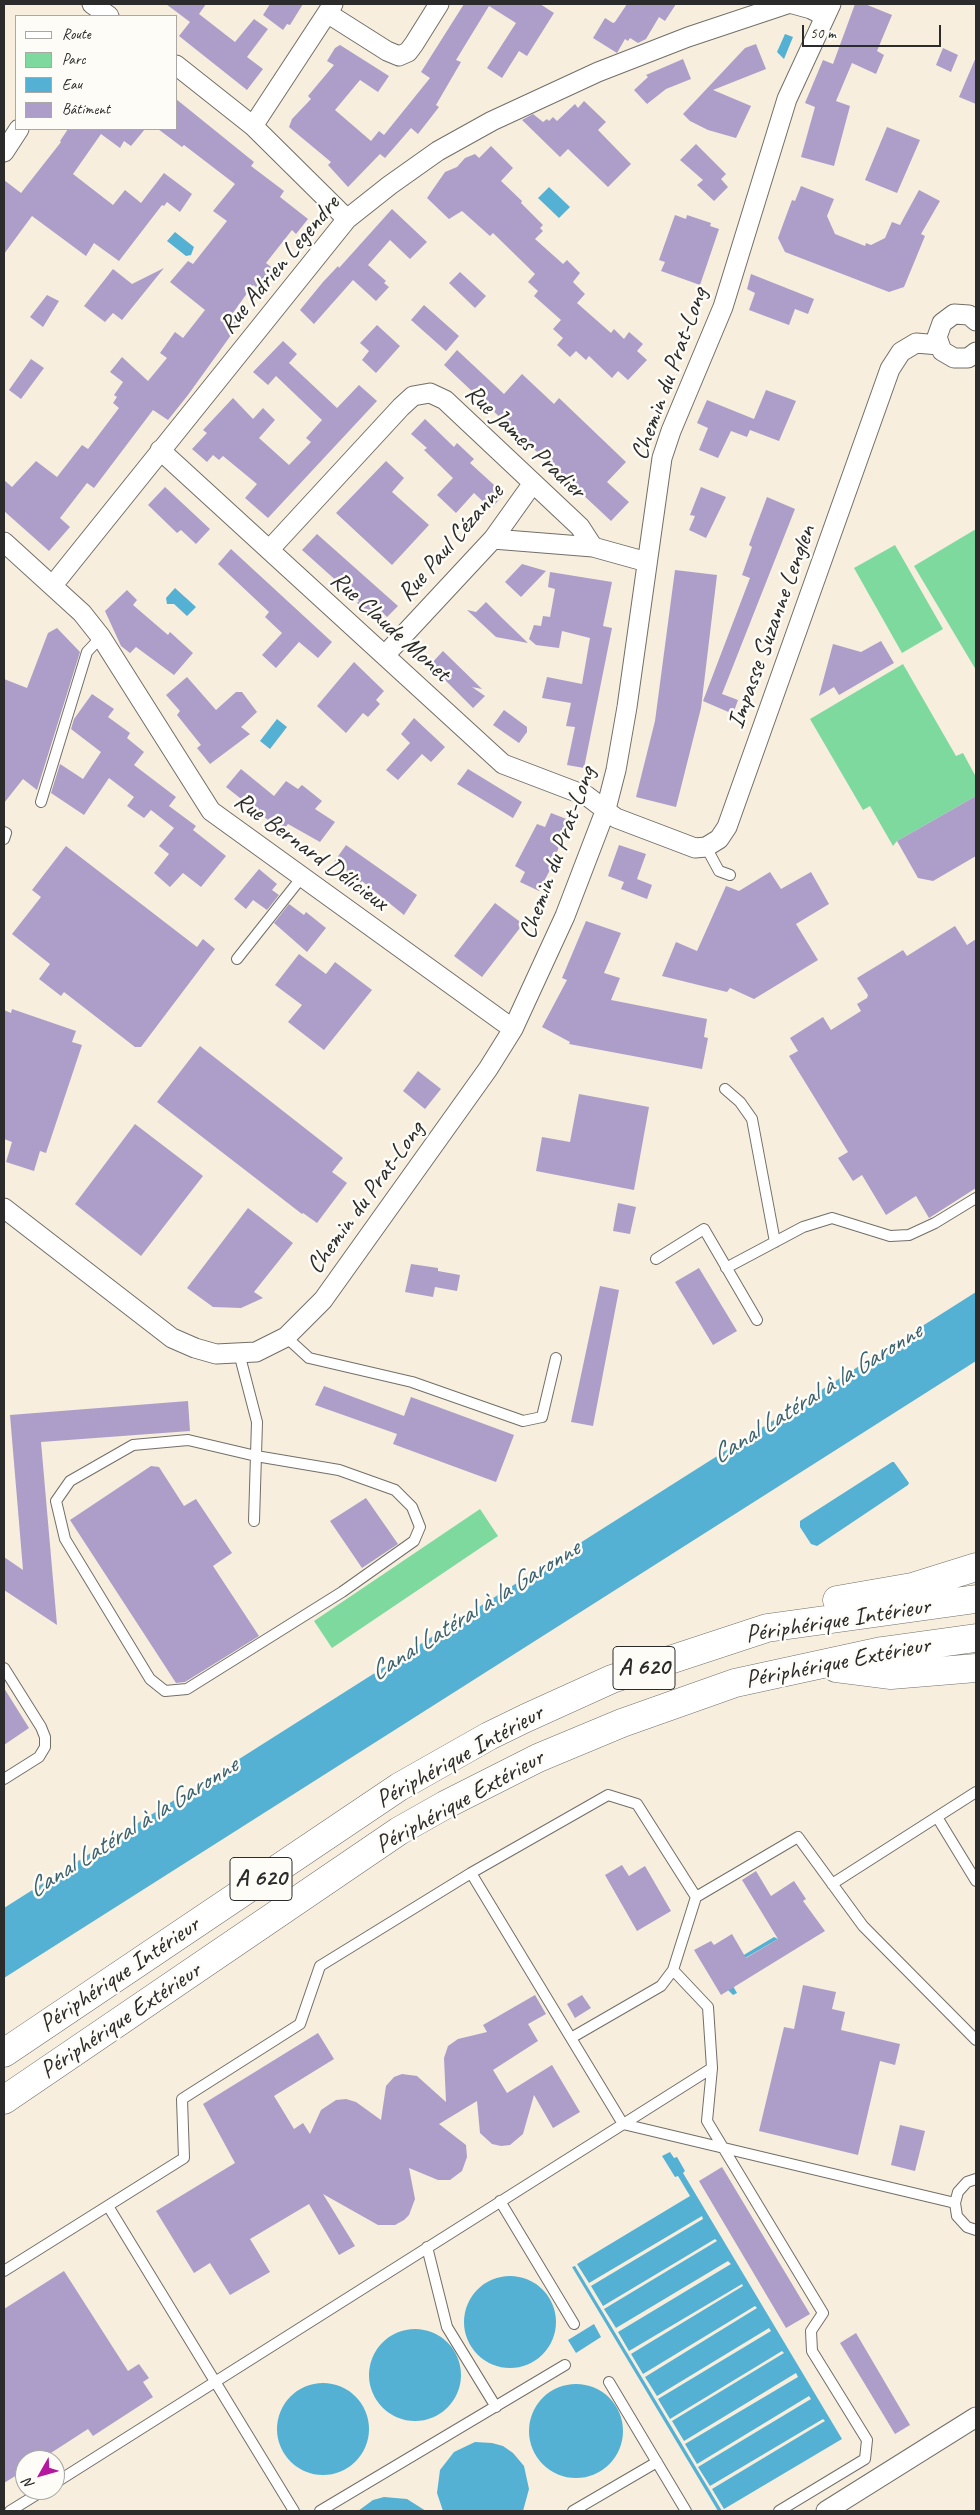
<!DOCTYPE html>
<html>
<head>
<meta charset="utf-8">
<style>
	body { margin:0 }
	#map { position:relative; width:980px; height:2515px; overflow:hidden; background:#f7eedd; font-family:Caveat,sans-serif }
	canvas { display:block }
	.frame { position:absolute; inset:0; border:5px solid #2b2b2b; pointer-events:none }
	.legend { position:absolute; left:15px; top:15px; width:162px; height:115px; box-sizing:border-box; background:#fdfcf7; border:1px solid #a9a8a5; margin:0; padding:6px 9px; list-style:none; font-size:15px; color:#2b2b2b }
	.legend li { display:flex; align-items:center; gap:10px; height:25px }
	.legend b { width:25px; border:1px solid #a9a8a5 }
	.north { position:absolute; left:15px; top:2450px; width:50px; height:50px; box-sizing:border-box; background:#fdfcf7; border:1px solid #a9a8a5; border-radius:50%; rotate:232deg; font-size:14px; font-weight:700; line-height:20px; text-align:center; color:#2b2b2b }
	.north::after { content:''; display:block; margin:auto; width:18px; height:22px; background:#b5179e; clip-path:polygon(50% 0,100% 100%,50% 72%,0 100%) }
	.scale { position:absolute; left:802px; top:25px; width:139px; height:22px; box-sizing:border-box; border:2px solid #2b2b2b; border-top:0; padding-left:6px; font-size:15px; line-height:18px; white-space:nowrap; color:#2b2b2b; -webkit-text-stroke:4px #fdfcf7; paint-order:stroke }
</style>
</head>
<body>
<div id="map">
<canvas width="980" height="2515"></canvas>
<div class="frame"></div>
<ul class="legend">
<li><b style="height:6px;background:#fff"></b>Route</li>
<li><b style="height:14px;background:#7ed99f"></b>Parc</li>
<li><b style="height:14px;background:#55b1d3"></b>Eau</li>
<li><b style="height:14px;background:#ad9ec9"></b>Bâtiment</li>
</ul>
<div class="north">N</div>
<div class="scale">50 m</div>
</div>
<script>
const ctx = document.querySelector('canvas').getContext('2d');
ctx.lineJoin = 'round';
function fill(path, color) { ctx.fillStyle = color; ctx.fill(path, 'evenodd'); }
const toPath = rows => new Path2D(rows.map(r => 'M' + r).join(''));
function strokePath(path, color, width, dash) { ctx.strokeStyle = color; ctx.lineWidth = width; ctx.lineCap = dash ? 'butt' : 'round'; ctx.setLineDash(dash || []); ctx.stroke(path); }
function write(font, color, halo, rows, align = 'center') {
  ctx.font = font + ' Caveat,sans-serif'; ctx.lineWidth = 5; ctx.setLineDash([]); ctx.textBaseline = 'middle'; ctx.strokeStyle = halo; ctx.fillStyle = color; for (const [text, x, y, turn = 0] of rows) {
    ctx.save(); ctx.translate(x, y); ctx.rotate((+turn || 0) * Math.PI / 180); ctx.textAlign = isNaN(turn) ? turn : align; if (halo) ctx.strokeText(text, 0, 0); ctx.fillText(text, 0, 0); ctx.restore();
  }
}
fill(toPath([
	[976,529,976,670,914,566],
	[895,545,943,629,902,653,854,568],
	[903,664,956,756,963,753,976,777,976,796,897,841,893,846,870,806,863,810,810,719],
	[480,1509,498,1536,332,1648,314,1621]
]), '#7ed99f');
fill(toPath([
	[785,34,793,37,784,59,777,52],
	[549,187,570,207,559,218,538,198],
	[175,232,194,247,191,255,186,256,167,241],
	[175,588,196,607,187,616,174,604,167,604,166,598],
	[277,719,287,727,270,749,260,741],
	[976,1292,976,1361,4,1978,4,1908],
	[892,1462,894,1462,909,1483,908,1485,817,1546,811,1544,800,1527,800,1521],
	[774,1937,778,1939,740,1961,733,1986,737,1993,733,1995,725,1987,737,1959],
	[670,2152,674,2158,677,2157,685,2171,683,2173,842,2439,724,2509,712,2489,825,2421,823,2419,710,2486,698,2467,811,2399,809,2396,697,2464,685,2444,798,2377,796,2373,684,2441,672,2421,784,2353,782,2351,670,2419,658,2399,771,2331,769,2328,657,2396,645,2377,757,2308,755,2306,643,2374,631,2354,743,2286,742,2284,629,2351,618,2332,731,2264,728,2261,616,2328,604,2309,717,2241,715,2239,603,2306,591,2286,703,2219,702,2216,589,2283,577,2264,690,2196,678,2176,675,2177,662,2156],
	[575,2266,722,2511,718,2511,572,2267],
	'464 2322a46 46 0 1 1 92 0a46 46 0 1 1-92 0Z',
	[594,2324,601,2337,576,2353,568,2340],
	'369 2375a46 46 0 1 1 92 0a46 46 0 1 1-92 0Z',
	'277 2429a46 46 0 1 1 92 0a46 46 0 1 1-92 0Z',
	'529 2431a47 47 0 1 1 94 0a47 47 0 1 1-94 0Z',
	[475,2442,492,2443,503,2446,513,2453,524,2466,529,2489,523,2511,443,2511,437,2493,440,2470,454,2452],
	[384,2497,407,2499,426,2511,358,2511,373,2500]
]), '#55b1d3');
fill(toPath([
	[166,4,206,4,199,14,235,42,254,19,268,29,247,57,263,69,247,90,179,36,190,22],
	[270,4,303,4,290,25,287,24,283,30,263,15],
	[464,4,540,4,554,13,527,56,519,51,502,78,487,68,516,23,489,6,456,60,461,62,436,105,439,107,418,134,411,128,385,158,380,154,348,187,328,165,331,162,289,127,292,119,311,99,308,96,334,65,327,61,335,48,340,45,389,76,378,92,360,80,335,110,371,141,379,131,384,135,430,78,421,72],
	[627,4,676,4,665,21,659,17,646,39,638,43,630,38,628,41,625,39,617,53,593,38,605,18,613,23,615,22],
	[855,4,865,4,892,15,877,51,884,55,876,74,852,63,836,101,850,106,834,166,801,157,815,107,805,103,823,60,833,64],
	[756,44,766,69,713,90,751,106,736,138,708,130,690,121,683,114,745,48],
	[943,48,958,55,951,72,936,65],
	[976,57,976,104,959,97],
	[683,59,691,79,666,89,647,104,634,90,648,77,646,75],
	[176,99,254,162,251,166,284,191,280,197,308,219,296,234,292,230,266,263,275,270,259,289,253,285,230,317,239,324,188,395,168,420,153,410,94,488,87,483,60,518,70,527,49,551,4,511,4,480,12,487,36,461,57,477,82,445,88,449,119,408,113,403,117,397,114,395,123,382,110,372,122,357,148,381,167,358,160,353,175,332,183,338,205,310,170,282,188,261,193,264,227,221,213,211,235,184,184,145,182,147,158,129,176,129],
	[584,101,606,122,598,130,631,164,608,187,568,149,560,157,522,120,533,114,543,122,547,119,549,121,553,117,557,121,575,104,578,108],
	[887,127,920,140,897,193,865,180],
	[68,129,145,129,131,146,124,141,120,148,101,134,73,174,113,205,125,190,141,203,164,173,192,194,180,212,167,202,164,206,162,205,119,261,94,243,86,256,32,216,4,254,4,180,21,193,61,142,60,141],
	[696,144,726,174,721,179,728,187,714,201,697,185,703,180,680,160],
	[491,146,513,168,501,181,522,201,521,203,543,225,540,228,543,231,535,239,563,264,567,260,580,273,573,282,585,294,577,303,611,333,614,329,624,339,629,332,643,344,637,351,647,360,628,380,618,371,612,378,589,356,586,360,576,351,570,357,557,345,563,338,553,329,561,320,534,296,538,291,528,282,535,274,493,233,490,236,462,211,449,219,427,198,445,172,457,167,465,158,475,154,479,158],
	[801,186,834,199,827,216,835,234,865,246,866,243,871,245,885,238,892,222,900,225,919,190,940,201,921,234,925,236,904,287,889,292,785,252,778,238,792,200,795,201],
	[392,209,427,242,410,259,390,240,368,265,386,281,384,283,389,287,376,301,353,280,314,324,300,310,323,282,338,266,339,268],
	[675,215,686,219,687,215,711,223,710,226,719,229,700,285,661,271,665,262,659,260],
	[164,268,122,320,113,313,105,322,84,306,113,269,132,284],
	[460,272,486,296,475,308,449,283],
	[751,274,814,299,808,314,795,309,789,325,749,310,755,293,747,289],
	[47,295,59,301,43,327,30,317],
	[424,305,459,336,446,351,411,320],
	[377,325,400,346,376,373,362,360,369,351,360,343],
	[283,341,297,354,289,363,337,408,359,385,377,401,268,518,245,498,257,484,223,456,219,460,213,455,207,462,192,449,207,433,203,430,233,398,253,419,263,408,275,420,259,438,289,465,311,442,306,438,322,420,276,376,268,385,253,372],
	[457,350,504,394,522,374,554,404,559,398,626,462,607,482,629,502,611,521,444,365],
	[31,359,44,368,21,399,9,390],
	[766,390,796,401,779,441,750,430,747,437,731,431,718,458,699,450,708,428,697,423,707,400,754,419],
	[425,419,454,447,457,443,474,459,470,463,504,494,491,509,474,493,456,513,437,495,453,478,424,450,427,448,411,434],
	[386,461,404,478,392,492,429,525,392,565,336,513],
	[165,487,210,529,196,544,181,530,177,533,148,505],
	[701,487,726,497,706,538,689,530,695,516,690,515],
	[767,497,795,509,722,694,738,700,733,714,703,701,750,578,742,575,752,547,749,545],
	[317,534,398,606,387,617,379,609,372,617,357,603,359,601,302,550],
	[231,549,332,642,318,658,299,642,276,668,262,655,282,633,265,617,269,612,218,564],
	[522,564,546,571,521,597,505,582],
	[675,570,717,575,701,708,676,807,636,797,655,721],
	[550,572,612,582,603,626,612,628,584,768,567,765,575,727,566,726,571,703,542,698,547,677,582,684,590,638,562,631,559,648,536,645,529,639,534,625,541,626,543,616,550,617,555,589,548,587],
	[127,590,137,600,133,605,168,635,170,632,193,653,174,675,136,647,130,653,121,646,105,611],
	[486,602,502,618,528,643,496,637,467,610,476,612],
	[57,628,80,652,37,790,23,779,4,803,4,679,27,688,48,633],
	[881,641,894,663,839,695,834,687,819,696,833,644,861,652],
	[443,651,482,689,472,687,485,696,473,708,430,665],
	[354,662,384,691,376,700,380,704,368,717,363,713,346,733,317,706],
	[187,677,216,710,236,692,242,692,257,712,241,727,250,734,210,764,197,748,201,745,177,715,180,711,166,695],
	[92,694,114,709,108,717,130,733,127,738,144,752,134,765,176,797,169,806,196,826,193,830,226,856,201,887,183,873,170,887,154,873,169,854,159,846,174,828,151,810,144,818,127,806,134,797,109,778,84,815,51,793,60,764,83,779,101,752,71,729,74,719],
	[504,710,527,727,527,732,519,743,493,725],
	[414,718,445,747,431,762,422,754,398,780,386,770,410,743,401,734],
	[241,769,274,796,286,781,298,789,302,785,322,801,315,809,335,822,320,842,288,824,282,831,226,787],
	[468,769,522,802,513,818,457,784],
	[976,796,976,856,933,881,918,878,897,841],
	[551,813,569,820,551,868,539,891,520,882,525,872,515,866,537,824,545,827],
	[346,845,417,895,404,915,362,881,360,884,345,873,347,870,334,862],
	[619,845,646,854,637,879,652,885,647,899,621,889,624,882,608,876],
	[66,846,197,947,203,939,215,949,141,1047,135,1047,64,992,61,996,39,979,50,964,12,934,41,897,32,890],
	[259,869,277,884,272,890,279,895,267,910,253,900,246,909,234,899],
	[770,872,781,889,811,872,829,904,796,924,818,960,754,999,730,988,727,992,662,976,676,942,697,951,726,886,739,891],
	[495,903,523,924,482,977,454,956],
	[289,904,304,915,306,912,326,928,307,952,274,923],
	[586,921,621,933,604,973,620,978,611,1000,707,1019,704,1037,708,1038,702,1069,569,1044,570,1042,542,1027,567,980,562,978],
	[955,926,967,945,976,939,976,1188,929,1218,916,1196,886,1215,862,1175,853,1181,838,1158,848,1152,789,1056,798,1051,790,1038,823,1017,831,1030,861,1011,857,1004,867,998,868,995,857,978,903,950,907,956],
	[299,954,326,974,335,962,372,990,324,1050,288,1022,302,1005,275,985],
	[12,1009,76,1031,72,1042,82,1045,46,1153,40,1151,34,1171,6,1162,12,1142,4,1139,4,1010,11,1013],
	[200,1046,343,1158,332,1172,347,1183,317,1223,303,1213,302,1214,157,1102],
	[418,1071,441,1089,425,1109,403,1091],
	[579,1094,649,1107,634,1190,536,1171,542,1137,570,1142],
	[135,1124,203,1176,141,1256,75,1204],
	[618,1203,636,1207,630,1234,613,1231],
	[248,1208,293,1243,254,1292,263,1298,241,1308,213,1307,187,1288],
	[411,1264,438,1268,438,1271,460,1275,457,1291,435,1287,433,1297,405,1292],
	[699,1268,737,1331,713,1345,675,1282],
	[600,1286,619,1290,593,1426,571,1422],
	[324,1386,404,1416,411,1397,514,1435,496,1482,393,1444,397,1434,315,1405],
	[188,1401,190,1431,41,1442,57,1625,4,1590,4,1557,23,1570,10,1415],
	[151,1466,159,1467,184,1506,196,1499,232,1553,213,1566,259,1636,185,1682,176,1683,70,1520],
	[366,1498,398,1544,362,1568,330,1521],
	[4,1688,29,1728,4,1745],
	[622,1865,629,1876,645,1866,671,1911,637,1931,605,1875],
	[756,1871,771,1896,794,1881,806,1899,803,1901,825,1931,721,1995,694,1950,711,1941,714,1945,732,1934,746,1958,778,1939,742,1880],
	[803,1985,836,1992,832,2009,845,2012,841,2030,900,2044,895,2065,880,2061,858,2155,759,2131,784,2027,794,2029],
	[535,1995,546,2014,528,2024,538,2041,493,2070,507,2093,552,2065,580,2112,553,2128,534,2095,523,2134,510,2145,501,2146,492,2144,480,2133,477,2101,439,2124,466,2145,467,2157,462,2171,450,2180,438,2180,409,2168,415,2199,409,2215,404,2220,395,2225,378,2225,323,2194,355,2246,339,2255,309,2204,250,2239,270,2272,230,2295,210,2263,194,2273,156,2211,235,2163,203,2104,318,2033,334,2059,274,2096,294,2129,303,2123,310,2134,321,2110,336,2100,346,2099,356,2102,381,2120,386,2086,394,2077,402,2074,417,2076,446,2102,444,2058,448,2046,458,2039,487,2032,483,2025],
	[582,1995,591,2008,575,2018,567,2004],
	[900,2125,925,2131,915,2171,891,2165],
	[722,2167,810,2314,786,2328,699,2181],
	[64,2271,128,2371,139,2364,149,2378,143,2382,153,2397,93,2436,88,2429,40,2460,25,2460,25,2470,4,2483,4,2309],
	[856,2333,910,2425,895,2434,840,2343]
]), '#ad9ec9');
const lane = toPath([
	[41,802,87,652,101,637],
	[4,832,6,833,4,839],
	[706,847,719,871,730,875],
	[237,959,302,877],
	[725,1089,740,1102,752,1119,775,1242],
	[656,1259,704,1229,757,1320],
	[726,1268,803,1227,832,1218,890,1236,909,1235,935,1223,976,1198],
	[286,1337,309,1358,412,1382,523,1421,542,1417,556,1358],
	[239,1353,257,1422,254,1521],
	[188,1440,256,1456,339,1470,395,1490,412,1507,420,1527,414,1541,342,1592,187,1689,165,1691,150,1679,65,1539,56,1501,70,1481,133,1445,188,1440],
	[4,1668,41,1727,45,1737,45,1747,39,1757,4,1779],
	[937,1817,976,1881],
	[471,1873,623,2124,955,2203],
	[832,1884,976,1792],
	[673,1970,708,2007,712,2068,707,2121,823,2313,811,2331,812,2351,867,2440,865,2459,779,2511],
	[571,2038,661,1986,673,1970,696,1897,798,1837,863,1926,976,2040],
	[976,2179,967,2182,958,2192,955,2203,957,2216,967,2227,976,2230],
	[500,2201,574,2324],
	[108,2206,294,2511],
	[427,2247,447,2327,496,2407],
	[4,2271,184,2158,182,2099,300,2024,320,1966,471,1873,608,1795,637,1804,696,1897],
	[609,2382,686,2511],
	[55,2483,712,2068],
	[10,2511,44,2490],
	[320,2511,565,2365],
	[573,2511,657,2462]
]);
const street = toPath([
	[92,4,109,16],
	[793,4,811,9,824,16],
	[327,13,387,51,399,56,408,52,414,44,439,4],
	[176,65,253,126,347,219],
	[253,126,333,4],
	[4,152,19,129],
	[976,321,969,315,954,314,942,323,937,337,942,351,954,358,968,358,976,352],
	[160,450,503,764,587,796,616,818,695,848,706,847,719,839,727,827,890,369,901,352,916,343,939,345],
	[493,539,593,547,647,562],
	[4,542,82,613,101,637,211,811,513,1029],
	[269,550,401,407,413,396,430,393,445,400,580,527,593,547],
	[53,585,347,219,390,185,438,151,492,121,598,72,688,37,787,4],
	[385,655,493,539,533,483],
	[4,1208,172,1338,195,1348,216,1354,256,1352,286,1337,323,1300,488,1069,513,1029,565,916,606,809,616,770,627,707,662,458,671,431,723,307,787,99,831,4],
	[826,2511,976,2417]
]);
const highway = toPath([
	[837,1600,912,1587,976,1567],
	[836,1668,891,1675,976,1668],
	[4,2053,399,1787,489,1736,526,1718,612,1679,767,1628,976,1599],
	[4,2100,399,1831,445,1805,538,1758,622,1723,735,1683,882,1651,976,1638]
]);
strokePath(lane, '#726f69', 12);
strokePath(street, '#726f69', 21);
strokePath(highway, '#726f69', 29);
strokePath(lane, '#fff', 10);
strokePath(street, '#fff', 19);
strokePath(highway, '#fff', 28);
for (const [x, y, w] of [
	[644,1668,62],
	[261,1879,62]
]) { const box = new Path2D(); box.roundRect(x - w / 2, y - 21.5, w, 43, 4); ctx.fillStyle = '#fdfcf7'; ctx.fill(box); strokePath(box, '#2b2b2b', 1); }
write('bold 24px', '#2b2b2b', null, [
	["A 620",644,1668],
	["A 620",261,1879]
]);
write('25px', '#2b2b2b', '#fdfcf7', [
	["Rue Adrien Legendre",280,265,-50],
	["Chemin du Prat-Long",670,374,-70],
	["Rue James Pradier",525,442,43],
	["Rue Paul Cézanne",451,543,-49],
	["Rue Claude Monet",390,627,42],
	["Impasse Suzanne Lenglen",772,627,-70],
	["Rue Bernard Délicieux",311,852,36],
	["Chemin du Prat-Long",558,853,-70],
	["Chemin du Prat-Long",366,1198,-54],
	["Périphérique Intérieur",838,1621,-9],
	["Périphérique Extérieur",838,1663,-11],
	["Périphérique Intérieur",460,1757,-29],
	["Périphérique Extérieur",460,1802,-29],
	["Périphérique Intérieur",120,1975,-34],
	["Périphérique Extérieur",121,2021,-34]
]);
write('italic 26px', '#3c616e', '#fdfcf7', [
	["Canal Latéral à la Garonne",817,1394,-32],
	["Canal Latéral à la Garonne",475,1611,-32],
	["Canal Latéral à la Garonne",133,1828,-32]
]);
</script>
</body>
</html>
